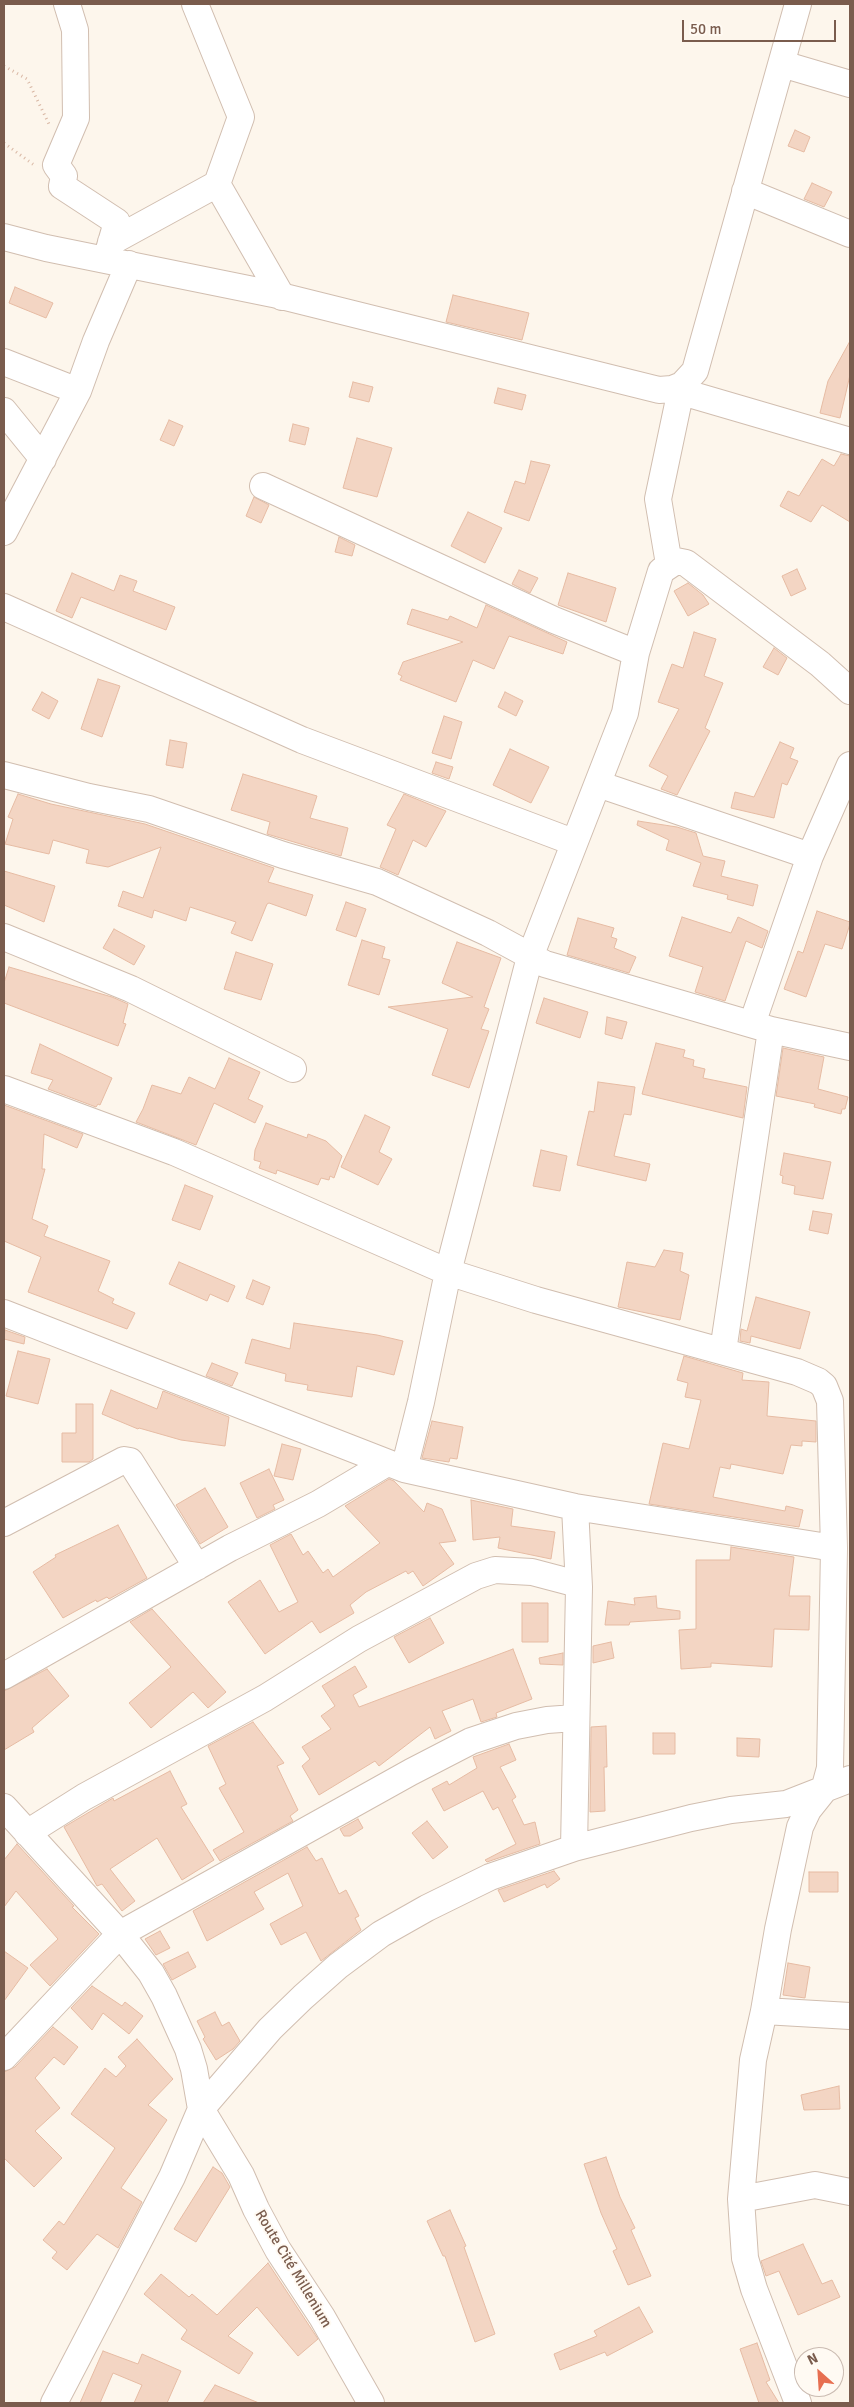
<!DOCTYPE html>
<html>
<head>
<meta charset="utf-8">
<style>
	body { margin:0 }
	#map { position:relative; width:854px; height:2407px; overflow:hidden; background:#fdf6ec; font-family:Signika,sans-serif }
	canvas { display:block }
	.frame { position:absolute; inset:0; border:5px solid #7a5c4d; pointer-events:none }
	.north { position:absolute; left:794px; top:2347px; width:50px; height:50px; box-sizing:border-box; background:#fffaf3; border:1px solid #cabbb1; border-radius:50%; rotate:334deg; font-size:14px; font-weight:700; line-height:20px; text-align:center; color:#7a5c4d }
	.north::after { content:''; display:block; margin:auto; width:18px; height:22px; background:#e76f51; clip-path:polygon(50% 0,100% 100%,50% 72%,0 100%) }
	.scale { position:absolute; left:682px; top:20px; width:154px; height:22px; box-sizing:border-box; border:2px solid #7a5c4d; border-top:0; padding-left:6px; font-size:15px; line-height:18px; white-space:nowrap; color:#7a5c4d; -webkit-text-stroke:4px #fffaf3; paint-order:stroke }
</style>
</head>
<body>
<div id="map">
<canvas width="854" height="2407"></canvas>
<div class="frame"></div>
<div class="north">N</div>
<div class="scale">50 m</div>
</div>
<script>
const ctx = document.querySelector('canvas').getContext('2d');
ctx.lineJoin = 'round';
function fill(path, color) { ctx.fillStyle = color; ctx.fill(path, 'evenodd'); }
const toPath = rows => new Path2D(rows.map(r => 'M' + r).join(''));
function strokePath(path, color, width, dash) { ctx.strokeStyle = color; ctx.lineWidth = width; ctx.lineCap = dash ? 'butt' : 'round'; ctx.setLineDash(dash || []); ctx.stroke(path); }
function write(font, color, halo, rows, align = 'center') {
  ctx.font = font + ' Signika,sans-serif'; ctx.lineWidth = 4; ctx.setLineDash([]); ctx.textBaseline = 'middle'; ctx.strokeStyle = halo; ctx.fillStyle = color; for (const [text, x, y, turn = 0] of rows) {
    ctx.save(); ctx.translate(x, y); ctx.rotate((+turn || 0) * Math.PI / 180); ctx.textAlign = isNaN(turn) ? turn : align; if (halo) ctx.strokeText(text, 0, 0); ctx.fillText(text, 0, 0); ctx.restore();
  }
}
const building = toPath([
	[795,130,810,137,804,152,788,146,795,130],
	[812,183,832,192,824,207,804,199,812,183],
	[15,287,53,303,46,318,9,303,15,287],
	[453,295,529,313,522,340,446,322,453,295],
	[850,341,850,375,840,418,820,413,828,381,850,341],
	[353,382,373,387,369,402,349,397,353,382],
	[498,388,526,395,522,410,494,403,498,388],
	[169,420,183,426,174,446,160,440,169,420],
	[293,424,309,428,305,445,289,441,293,424],
	[357,438,392,448,377,497,343,488,357,438],
	[841,454,850,456,850,522,822,505,811,522,780,506,788,491,799,496,822,459,834,466,841,454],
	[531,461,550,465,529,521,504,512,515,481,525,484,531,461],
	[254,497,269,505,261,523,246,516,254,497],
	[468,512,502,528,485,563,451,546,468,512],
	[339,537,355,545,352,556,335,552,339,537],
	[797,569,806,589,791,596,782,576,797,569],
	[519,570,538,578,530,593,512,584,519,570],
	[72,573,114,591,120,575,137,581,133,591,175,607,166,630,81,597,72,618,56,611,72,573],
	[568,573,616,588,606,622,558,605,568,573],
	[688,583,703,595,709,604,688,616,674,591,688,583],
	[486,605,567,642,563,654,509,636,494,669,473,660,456,702,400,680,402,676,398,674,403,662,463,642,407,624,412,609,448,620,450,616,477,628,486,605],
	[694,632,716,639,704,676,723,683,705,728,710,731,677,795,661,789,668,776,649,766,679,709,658,702,672,664,683,668,694,632],
	[774,648,787,658,778,675,763,667,774,648],
	[98,679,120,686,102,737,81,729,98,679],
	[42,692,58,701,49,719,32,710,42,692],
	[505,692,523,701,516,716,498,707,505,692],
	[444,716,462,722,451,759,432,753,444,716],
	[170,740,187,743,183,768,166,765,170,740],
	[780,742,794,748,790,758,798,761,787,785,782,783,774,818,731,808,735,792,754,797,780,742],
	[510,749,549,767,531,803,493,785,510,749],
	[436,762,453,767,449,779,432,773,436,762],
	[243,774,317,796,310,818,348,828,341,856,267,834,270,822,231,810,243,774],
	[18,794,51,804,145,824,274,868,268,882,313,895,306,916,269,903,267,904,252,941,231,933,236,922,190,907,186,921,154,910,152,918,118,906,123,891,143,898,161,847,108,867,86,863,89,850,53,840,49,854,5,844,13,819,8,817,18,794],
	[404,794,446,811,426,847,413,840,398,875,380,867,396,829,387,825,404,794],
	[638,821,677,827,696,833,703,856,725,861,721,876,758,885,753,906,727,899,728,895,693,886,701,863,666,850,669,840,637,825,638,821],
	[4,871,55,886,44,922,4,905,4,871],
	[346,902,366,909,356,937,336,930,346,902],
	[817,911,850,922,850,924,842,949,825,944,806,997,784,989,798,951,803,953,817,911],
	[682,917,731,933,738,917,768,931,762,948,746,941,725,1001,695,992,703,967,669,956,682,917],
	[578,918,614,928,611,937,617,939,614,948,636,957,629,973,567,955,578,918],
	[114,929,145,946,134,965,103,948,114,929],
	[362,940,385,947,382,958,390,960,379,995,348,985,362,940],
	[457,942,501,958,484,1007,489,1009,481,1029,489,1031,469,1088,432,1075,448,1029,388,1007,473,997,442,983,457,942],
	[236,952,273,964,261,1000,224,989,236,952],
	[9,967,112,997,128,1004,123,1023,126,1024,118,1046,4,1003,4,983,9,967],
	[544,998,588,1012,580,1038,536,1023,544,998],
	[607,1017,627,1022,622,1039,605,1034,607,1017],
	[656,1043,685,1050,683,1057,694,1060,693,1066,705,1069,703,1078,747,1087,743,1118,642,1094,656,1043],
	[40,1044,112,1078,100,1105,98,1104,96,1107,48,1089,53,1080,31,1073,40,1044],
	[783,1048,824,1057,818,1089,848,1097,845,1109,842,1109,841,1114,814,1107,815,1104,776,1096,783,1048],
	[229,1058,260,1072,248,1099,263,1106,255,1123,214,1103,196,1145,136,1122,143,1109,152,1085,181,1094,189,1077,215,1089,229,1058],
	[598,1082,635,1087,631,1115,624,1114,614,1156,650,1164,646,1181,577,1165,589,1111,594,1112,598,1082],
	[4,1105,83,1134,77,1148,44,1134,42,1169,45,1169,32,1219,48,1226,44,1236,110,1261,98,1291,114,1299,112,1303,135,1313,127,1329,28,1292,41,1257,4,1241,4,1105],
	[365,1115,390,1127,379,1152,392,1159,378,1185,341,1167,365,1115],
	[266,1123,307,1138,308,1134,326,1141,342,1156,334,1178,330,1176,329,1180,321,1178,318,1185,277,1170,276,1174,259,1168,261,1162,254,1160,255,1150,266,1123],
	[541,1150,567,1156,560,1191,533,1186,541,1150],
	[784,1153,831,1162,823,1199,794,1194,795,1186,782,1183,783,1176,780,1175,784,1153],
	[185,1185,213,1196,200,1230,172,1220,185,1185],
	[813,1211,832,1214,828,1234,809,1230,813,1211],
	[664,1250,683,1253,680,1271,689,1275,680,1320,618,1307,627,1262,655,1267,664,1250],
	[179,1262,235,1286,228,1302,210,1294,207,1301,169,1284,179,1262],
	[253,1280,270,1287,263,1305,246,1298,253,1280],
	[756,1297,810,1312,800,1349,751,1336,750,1343,740,1341,741,1329,747,1331,756,1297],
	[294,1323,377,1335,403,1341,394,1375,357,1366,352,1397,307,1390,308,1385,285,1381,286,1374,245,1363,252,1339,290,1349,294,1323],
	[5,1330,25,1337,24,1344,4,1339,5,1330],
	[18,1351,50,1359,38,1404,6,1396,18,1351],
	[684,1356,743,1373,742,1380,769,1382,767,1416,816,1421,816,1442,802,1441,802,1446,791,1445,783,1474,731,1464,730,1469,720,1467,713,1497,785,1511,786,1506,803,1510,799,1527,649,1504,663,1443,689,1449,701,1400,685,1397,688,1383,677,1380,684,1356],
	[212,1363,238,1373,232,1386,206,1376,212,1363],
	[111,1390,157,1409,163,1391,229,1417,225,1446,181,1440,139,1428,138,1429,102,1414,111,1390],
	[76,1404,93,1404,93,1459,89,1462,62,1462,62,1433,76,1433,76,1404],
	[432,1421,463,1427,457,1459,450,1458,449,1462,422,1458,432,1421],
	[282,1444,301,1449,293,1480,274,1476,282,1444],
	[269,1469,284,1500,273,1505,275,1509,257,1518,240,1483,269,1469],
	[389,1479,394,1481,424,1512,427,1503,442,1509,456,1541,439,1543,454,1564,423,1586,413,1571,408,1574,406,1571,366,1592,350,1605,354,1613,320,1633,312,1621,265,1654,228,1602,260,1580,279,1612,298,1602,270,1545,291,1534,303,1555,308,1551,323,1573,328,1569,333,1577,380,1543,345,1506,389,1479],
	[205,1488,228,1527,200,1544,176,1505,205,1488],
	[471,1500,513,1509,511,1526,555,1532,551,1559,498,1548,500,1537,473,1540,471,1500],
	[118,1525,147,1578,109,1599,107,1597,97,1602,96,1600,63,1618,33,1572,56,1557,55,1555,118,1525],
	[731,1547,794,1557,789,1596,810,1596,809,1630,774,1629,772,1667,711,1663,711,1667,681,1669,679,1630,696,1629,696,1560,730,1560,731,1547],
	[656,1596,657,1608,680,1611,680,1619,630,1622,629,1625,605,1625,608,1601,635,1605,634,1598,656,1596],
	[522,1603,548,1603,548,1642,522,1642,522,1603],
	[152,1609,226,1692,208,1708,193,1692,151,1728,129,1703,171,1667,130,1622,152,1609],
	[430,1618,444,1643,409,1663,394,1637,430,1618],
	[611,1642,614,1658,593,1663,593,1646,611,1642],
	[513,1649,532,1699,496,1713,497,1717,481,1722,473,1699,442,1711,451,1731,435,1739,430,1727,379,1766,375,1761,319,1795,302,1766,310,1759,302,1747,331,1729,321,1716,335,1706,322,1686,355,1666,367,1687,353,1695,359,1707,513,1649],
	[563,1653,563,1665,540,1664,539,1658,563,1653],
	[47,1669,69,1696,32,1728,34,1732,4,1750,4,1691,47,1669],
	[253,1722,284,1763,277,1766,298,1810,290,1816,293,1821,220,1861,213,1850,244,1832,219,1788,226,1784,208,1746,253,1722],
	[606,1726,607,1767,604,1767,605,1811,590,1812,591,1727,606,1726],
	[653,1733,675,1733,675,1754,653,1754,653,1733],
	[737,1738,760,1739,759,1757,737,1756,737,1738],
	[509,1744,516,1760,500,1767,516,1797,512,1800,524,1825,535,1822,540,1844,487,1862,485,1860,516,1844,498,1807,493,1810,483,1791,444,1811,432,1789,447,1781,449,1785,477,1768,473,1757,509,1744],
	[170,1771,187,1804,181,1807,214,1860,182,1880,157,1838,110,1869,135,1901,122,1911,102,1884,97,1886,64,1827,113,1798,114,1801,170,1771],
	[358,1819,363,1828,350,1836,344,1836,340,1829,358,1819],
	[427,1821,448,1847,433,1859,412,1833,427,1821],
	[17,1844,74,1906,72,1907,99,1934,50,1986,30,1965,58,1939,16,1891,4,1907,4,1860,17,1844],
	[307,1847,316,1861,322,1858,339,1894,346,1890,359,1916,355,1918,361,1930,321,1961,306,1932,281,1945,270,1924,303,1906,288,1873,254,1892,264,1909,207,1941,193,1911,307,1847],
	[554,1871,560,1879,547,1888,545,1884,504,1902,498,1890,554,1871],
	[809,1872,838,1872,838,1892,809,1892,809,1872],
	[160,1931,170,1948,156,1955,145,1939,160,1931],
	[4,1951,28,1968,4,2001,4,1951],
	[188,1952,196,1967,172,1980,163,1964,188,1952],
	[788,1963,810,1967,805,1998,783,1995,788,1963],
	[92,1986,122,2006,125,2002,143,2016,129,2034,103,2013,92,2030,71,2008,92,1986],
	[215,2012,222,2026,229,2022,240,2041,233,2049,216,2060,203,2039,205,2037,197,2021,215,2012],
	[53,2027,78,2047,64,2065,54,2057,35,2078,60,2108,35,2131,62,2158,34,2187,4,2158,4,2072,15,2067,53,2027],
	[137,2039,173,2079,148,2105,167,2120,121,2188,142,2202,118,2248,97,2234,67,2270,52,2258,57,2252,43,2240,59,2221,64,2225,115,2148,71,2114,105,2068,116,2077,126,2066,118,2057,137,2039],
	[839,2086,840,2109,804,2110,801,2095,839,2086],
	[606,2157,620,2197,635,2228,631,2230,651,2276,628,2285,613,2251,617,2249,601,2213,584,2164,606,2157],
	[213,2167,222,2173,230,2187,196,2242,174,2229,213,2167],
	[450,2210,466,2246,464,2247,495,2334,475,2342,445,2256,443,2256,427,2221,450,2210],
	[803,2244,822,2284,832,2280,840,2297,798,2315,779,2271,766,2276,761,2261,803,2244],
	[268,2263,318,2339,298,2356,257,2307,228,2336,253,2353,239,2374,181,2339,187,2330,144,2294,161,2274,189,2297,192,2294,217,2315,268,2263],
	[639,2307,653,2332,607,2356,605,2352,560,2370,554,2354,597,2336,594,2331,639,2307],
	[757,2343,770,2380,766,2382,779,2403,759,2403,740,2349,757,2343],
	[103,2351,138,2364,142,2354,181,2371,167,2403,134,2403,142,2385,113,2373,100,2403,80,2403,103,2351],
	[215,2385,259,2403,203,2403,215,2385]
]);
fill(building, '#f3d5c3');
strokePath(building, '#e6bba3', 1);
const minor = toPath([
	[67,4,75,30,76,118,56,165,64,176,62,186,117,222,106,260],
	[195,4,241,117,217,184,282,297],
	[782,64,850,84],
	[745,191,850,234],
	[4,237,46,248,273,294,659,390,672,389,682,385,695,371,798,4],
	[111,242,217,184],
	[4,362,78,391],
	[672,389,850,441],
	[4,411,43,459],
	[263,486,554,620,636,653],
	[4,532,78,391,96,341,129,264],
	[669,564,658,499,682,385],
	[4,607,302,740,573,842],
	[4,775,89,797,149,809,283,855,377,882,488,933,545,964,771,1030,850,1047],
	[598,784,810,856],
	[4,937,131,989,293,1069],
	[752,1024,810,856,850,765],
	[4,1089,174,1152,448,1272,536,1300,797,1372,818,1381,824,1386,830,1401,834,1548,830,1768,824,1790,808,1810,800,1827,778,1929,764,2011,753,2060,741,2199,745,2258,754,2289,798,2403],
	[4,1313,404,1469,575,1507,834,1548],
	[723,1351,771,1030],
	[404,1469,421,1402,448,1272,530,957,625,713,636,653,661,571,676,561,686,563,820,664,850,691],
	[4,1523,124,1460,130,1461,197,1567],
	[4,1676,230,1548,318,1504,387,1463],
	[4,1807,120,1934,151,1973,164,1996,188,2049,194,2069,201,2109,172,2177,54,2403],
	[27,1833,84,1797,265,1698,359,1639,476,1576,495,1570,532,1572,570,1582,579,1587],
	[574,1848,579,1587,575,1507],
	[764,2011,850,2016],
	[4,2057,120,1934,411,1772,471,1741,516,1726,547,1720,575,1718],
	[741,2199,815,2185,850,2192],
	[371,2403,322,2317,278,2250,256,2209,241,2175,201,2109,270,2029,303,1997,338,1966,381,1934,427,1908,490,1877,574,1848,691,1818,731,1810,786,1804,850,1779]
]);
strokePath(minor, '#d1beb0', 28);
strokePath(toPath([
	[4,66,27,79,49,124],
	[4,143,34,165]
]), '#d9b8a5', 3, [1, 4]);
strokePath(minor, '#fff', 26);
write('15px', '#7a5c4d', '#fffaf3', [
	["Route Cité Millenium",293,2269,59]
]);
</script>
</body>
</html>
